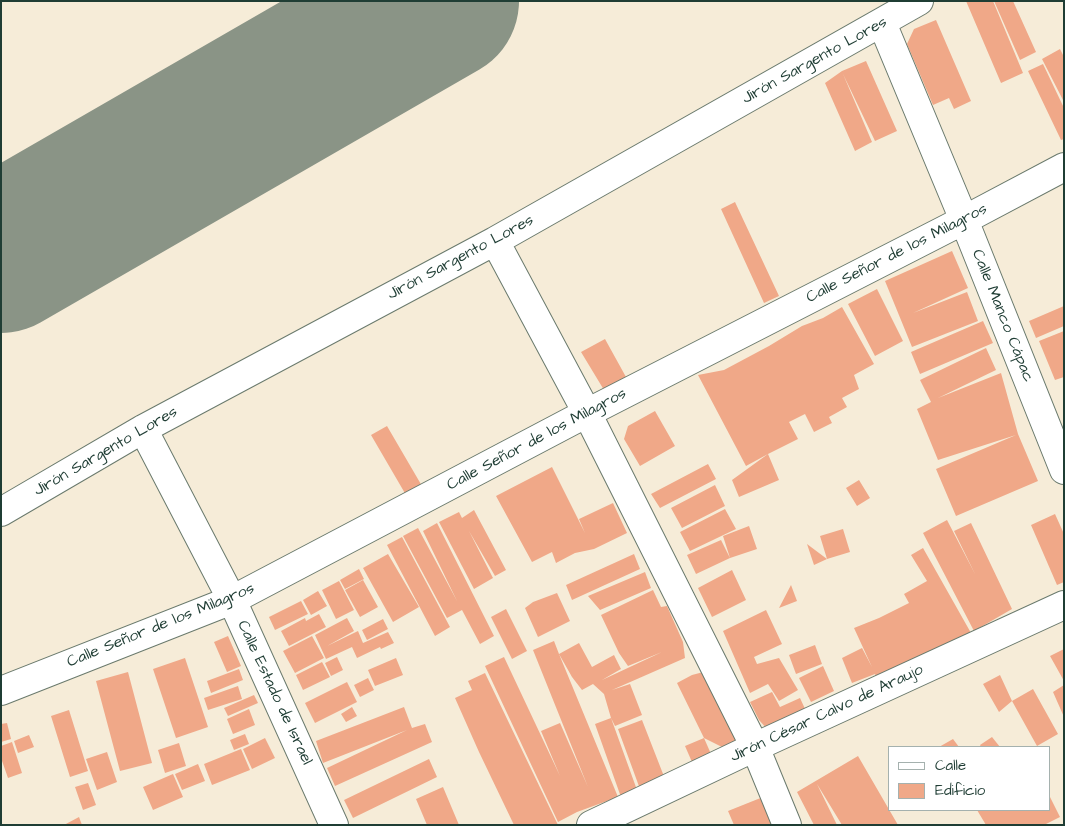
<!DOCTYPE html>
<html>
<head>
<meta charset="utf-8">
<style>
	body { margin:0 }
	#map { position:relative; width:1065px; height:826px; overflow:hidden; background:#f6ecd8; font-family:"Architects Daughter",sans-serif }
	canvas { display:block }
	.frame { position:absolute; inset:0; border:2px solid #1f3d34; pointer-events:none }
	.legend { position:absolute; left:888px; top:746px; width:162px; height:65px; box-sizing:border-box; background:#fff; border:1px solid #a5b1ae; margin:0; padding:6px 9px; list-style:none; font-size:15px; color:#1f3d34 }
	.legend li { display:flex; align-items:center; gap:10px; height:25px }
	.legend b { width:25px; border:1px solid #a5b1ae }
</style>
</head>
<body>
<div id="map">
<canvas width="1065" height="826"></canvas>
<div class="frame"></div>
<ul class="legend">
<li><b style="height:6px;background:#fff"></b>Calle</li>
<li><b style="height:14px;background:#f0a888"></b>Edificio</li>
</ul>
</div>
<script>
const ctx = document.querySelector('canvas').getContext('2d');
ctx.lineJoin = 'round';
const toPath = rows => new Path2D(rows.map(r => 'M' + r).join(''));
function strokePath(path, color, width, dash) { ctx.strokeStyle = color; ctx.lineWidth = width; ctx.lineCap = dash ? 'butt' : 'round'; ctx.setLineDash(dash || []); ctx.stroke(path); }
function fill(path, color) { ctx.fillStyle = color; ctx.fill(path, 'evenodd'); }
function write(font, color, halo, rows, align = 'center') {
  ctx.font = font + ' "Architects Daughter",sans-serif'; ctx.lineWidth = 4.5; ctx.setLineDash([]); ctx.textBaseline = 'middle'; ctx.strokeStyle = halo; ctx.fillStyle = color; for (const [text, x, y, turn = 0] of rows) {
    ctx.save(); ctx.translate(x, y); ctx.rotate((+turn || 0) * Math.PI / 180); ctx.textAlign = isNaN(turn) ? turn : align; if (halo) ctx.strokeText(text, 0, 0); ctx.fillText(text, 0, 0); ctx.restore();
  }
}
strokePath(toPath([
	[1,254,440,1]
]), '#8a9486', 158);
fill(toPath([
	[966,1,993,1,1023,73,1001,83],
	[994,1,1013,1,1036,52,1020,60],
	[936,20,971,101,954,109,949,98,933,105,907,44,914,29],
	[1060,49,1064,57,1064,102,1042,59],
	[866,61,897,131,875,141,843,74,872,142,855,151,825,83,842,71],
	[1043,64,1064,108,1064,139,1061,140,1028,71],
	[735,202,779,296,764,303,721,209],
	[952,251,968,288,913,313,967,292,978,321,912,347,885,281],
	[877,289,903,341,875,356,848,304],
	[1064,306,1064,326,1036,338,1029,321],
	[842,307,874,364,854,375,859,389,842,398,847,407,829,417,832,423,814,432,805,414,789,422,798,439,768,454,779,480,739,497,732,480,768,454,746,466,698,375,724,370,769,346,802,326,823,318],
	[983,321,993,343,920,374,911,352],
	[1064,331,1064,377,1055,380,1039,341],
	[605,339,626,377,604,390,581,352],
	[986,348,996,370,938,398,1001,373,1018,434,1038,481,956,516,936,469,1016,435,938,460,917,409,931,402,920,380],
	[655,411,675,446,640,466,624,439,628,426],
	[387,426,422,486,406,495,371,435],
	[708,464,716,479,660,508,651,494],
	[552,467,585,533,579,519,613,503,627,533,594,549,575,553,556,563,552,552,532,562,496,496],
	[859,480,870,498,857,506,846,488],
	[715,485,725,506,682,528,671,508],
	[725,509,736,529,690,551,680,532],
	[474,510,506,570,495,576,469,531,493,578,474,589,439,522,459,512,462,518],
	[1055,514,1064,534,1064,582,1057,585,1031,525],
	[947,520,975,574,954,531,971,523,1012,609,974,631,923,533],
	[437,523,494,636,480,644,462,610,447,618,403,536,418,528,457,601,423,531],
	[749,526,757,549,730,558,723,536],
	[843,529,850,552,827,559,814,565,807,544,827,559,820,536],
	[402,537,450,627,435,636,387,545],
	[721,540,730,558,696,574,687,555],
	[923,548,971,633,878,681,875,674,852,683,842,658,862,648,872,667,854,628,879,618,909,603,904,594,927,581,911,555],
	[388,554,419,607,393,622,363,568],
	[634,554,640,569,572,600,566,585],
	[359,569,364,579,345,589,340,580],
	[732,570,746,600,712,617,698,588],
	[645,572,651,588,600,610,588,596],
	[363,580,378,607,360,617,345,590],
	[339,581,354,610,336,619,322,590],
	[791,585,797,601,779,608],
	[653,590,661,607,667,606,683,642,685,658,612,690,630,684,642,715,615,726,611,718,637,790,622,800,595,724,611,718,604,694,593,684,582,690,572,677,559,654,618,797,577,812,558,822,485,666,504,657,560,776,541,731,560,723,588,787,533,650,554,641,559,654,579,643,592,667,614,655,621,669,602,680,662,652,628,666,619,653,601,615],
	[318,591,327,606,311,615,303,600],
	[557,593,570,621,538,637,525,608,533,602],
	[301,601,308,614,275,630,269,617],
	[506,609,527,651,512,659,491,617],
	[766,610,782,644,754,657,757,664,779,658,798,690,779,701,768,684,750,693,723,631],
	[319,614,326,627,289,646,281,631,305,618,306,621],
	[347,618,354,631,327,646,358,631,363,643,388,632,394,643,381,649,380,647,357,658,352,647,326,659,315,635],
	[383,619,388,629,367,640,362,630],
	[228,636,241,666,227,672,214,642],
	[312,636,324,658,295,673,283,651],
	[815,645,822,664,796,674,789,655],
	[1064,649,1064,681,1050,656],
	[337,657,343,670,331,676,325,663],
	[185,658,208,727,176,738,153,669],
	[396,658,403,675,375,686,368,670],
	[322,662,330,677,303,690,296,675],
	[823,666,834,691,811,702,799,678],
	[239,669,243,680,211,693,207,681],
	[711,670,748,742,726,749,704,738,711,754,692,762,685,746,704,738,677,683,692,675],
	[128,672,152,763,120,771,96,681],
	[485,673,558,825,514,825,479,752,455,698,472,690,468,681],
	[1000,675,1012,701,1033,689,1058,734,1037,746,1012,701,999,712,983,684],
	[368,678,374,690,360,697,354,685],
	[347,682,357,702,315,723,305,703],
	[1064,685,1064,717,1053,692],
	[238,686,242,699,208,710,204,698],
	[772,692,780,707,800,698,806,711,768,730,759,720,750,702],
	[254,695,258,703,228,716,224,708],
	[352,707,357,716,346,722,341,714],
	[404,707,412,728,425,724,432,742,335,786,327,768,407,730,323,763,316,741],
	[249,709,255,725,233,734,227,719],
	[69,710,88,771,70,777,51,716],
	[642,720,665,779,640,789,618,729],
	[7,723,11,739,1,742,1,724],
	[245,734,249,744,234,750,230,740],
	[29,735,34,747,18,753,14,741],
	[992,737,1000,747,981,747,980,745],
	[265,738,275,758,252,769,243,749],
	[953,739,959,747,939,747],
	[12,742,22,773,8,778,1,758,1,746],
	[179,743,186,766,165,773,158,750],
	[241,749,250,770,212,785,204,764],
	[107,752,117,782,97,790,86,759],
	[858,756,898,825,842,825,817,784,837,825,814,825,797,792],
	[429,759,437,777,353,818,344,800],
	[198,764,205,781,182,790,175,774],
	[173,774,183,797,153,810,143,787],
	[88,783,96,805,83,810,75,787],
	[443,787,459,825,427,825,416,799],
	[1049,795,1060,817,1044,825,986,825,977,810,1049,810],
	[763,797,773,825,734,825,728,811],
	[79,817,82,825,64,825]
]), '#f0a888');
const minor = toPath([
	[882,23,964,220,1064,470],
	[495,241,587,413,755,747,787,825],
	[143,429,232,600,334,825],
	[1,512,143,429,495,241,919,1],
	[1,691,232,600,587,413,964,220,1064,167],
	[591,825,755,747,1064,605]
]);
strokePath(minor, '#6a7a6d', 30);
strokePath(minor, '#fff', 28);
write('16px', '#1f3d34', '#fff', [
	["Jirón Sargento Lores",815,61,-29],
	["Calle Señor de los Milagros",897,254,-27],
	["Jirón Sargento Lores",461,258,-28],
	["Calle Manco Cápac",1002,316,68],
	["Calle Señor de los Milagros",537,440,-28],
	["Jirón Sargento Lores",106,452,-30],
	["Calle Señor de los Milagros",161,626,-22],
	["Calle Estado de Israel",274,693,65],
	["Jirón César Calvo de Araujo",827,714,-25]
]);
</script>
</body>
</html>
